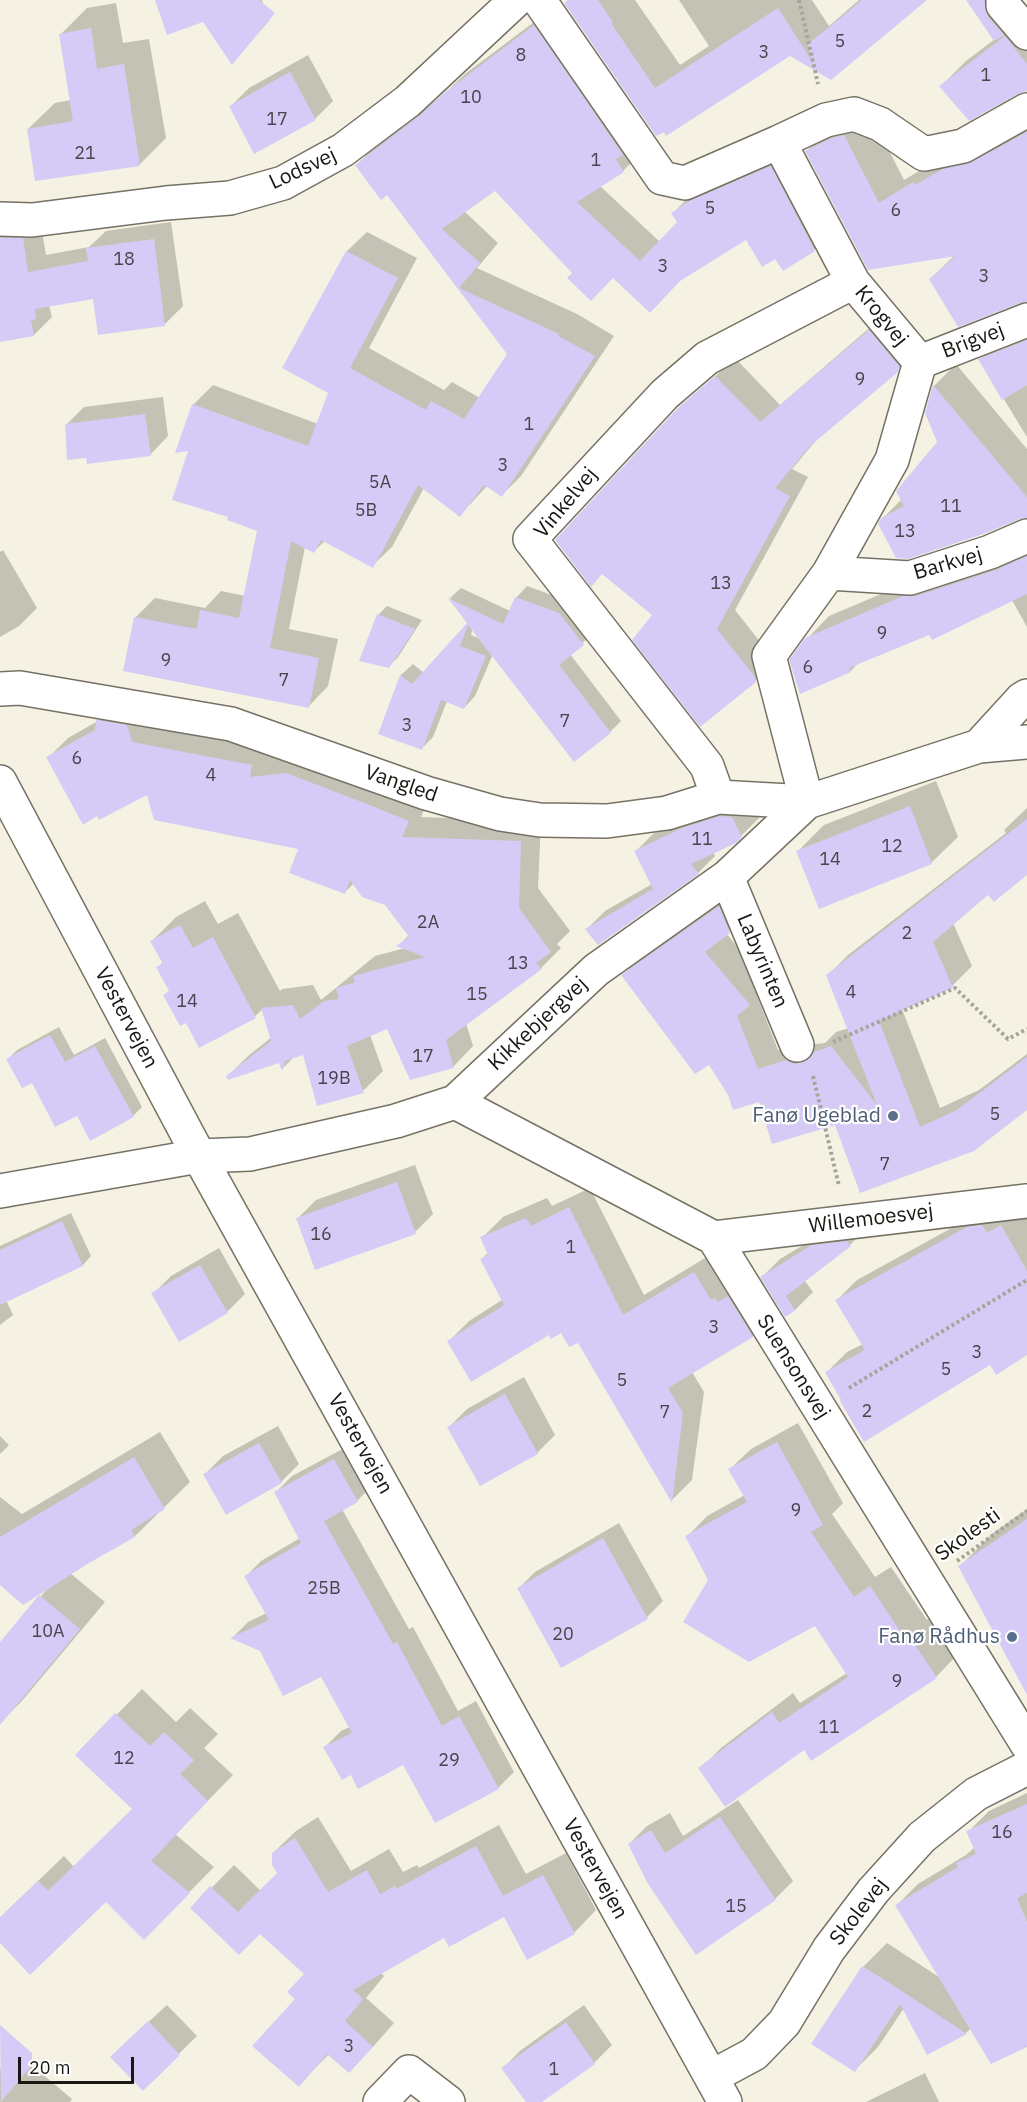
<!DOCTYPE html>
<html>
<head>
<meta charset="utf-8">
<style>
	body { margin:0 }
	#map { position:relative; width:1027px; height:2102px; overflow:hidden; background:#f5f2e3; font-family:"IBM Plex Sans",sans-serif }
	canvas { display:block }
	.scale { position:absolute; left:18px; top:2057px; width:116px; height:27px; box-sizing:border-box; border:3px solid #181712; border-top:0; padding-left:8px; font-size:18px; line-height:21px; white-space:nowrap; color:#181712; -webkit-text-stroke:4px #fff; paint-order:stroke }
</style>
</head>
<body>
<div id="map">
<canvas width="1027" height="2102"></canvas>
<div class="scale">20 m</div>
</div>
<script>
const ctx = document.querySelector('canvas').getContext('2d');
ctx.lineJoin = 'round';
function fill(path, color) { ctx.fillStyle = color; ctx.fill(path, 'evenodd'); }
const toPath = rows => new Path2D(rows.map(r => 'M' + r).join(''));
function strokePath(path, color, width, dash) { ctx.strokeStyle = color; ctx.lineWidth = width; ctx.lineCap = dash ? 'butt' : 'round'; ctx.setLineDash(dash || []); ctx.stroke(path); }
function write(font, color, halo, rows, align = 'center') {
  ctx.font = font + ' "IBM Plex Sans",sans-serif'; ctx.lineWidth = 4.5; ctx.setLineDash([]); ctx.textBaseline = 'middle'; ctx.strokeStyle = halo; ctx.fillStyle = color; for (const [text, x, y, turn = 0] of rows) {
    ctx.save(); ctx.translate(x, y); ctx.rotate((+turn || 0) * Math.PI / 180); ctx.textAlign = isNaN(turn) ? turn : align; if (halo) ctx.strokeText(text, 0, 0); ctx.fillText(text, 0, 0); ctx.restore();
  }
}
fill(toPath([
	[156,0,262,0,269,21,232,63,204,20],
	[569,0,635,0,680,65,709,46,679,0,812,0,829,26,859,0,924,0,830,78,790,54,667,134],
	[968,0,1018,0,1027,15,1027,90,941,86,966,61,995,39],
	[116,3,123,43,149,39,166,138,139,165,28,129,55,103,71,100,61,34,87,8],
	[554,7,642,152,623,171,600,186,660,242,679,223,673,213,693,193,790,148,834,230,814,250,783,269,776,257,747,238,614,276,574,273,495,189,464,211,498,243,477,268,577,314,614,336,521,476,502,495,487,486,460,515,424,488,392,547,372,566,325,541,314,551,305,547,289,629,338,639,328,686,309,706,135,618,155,598,205,608,221,591,245,596,258,530,230,516,191,449,193,405,213,385,318,424,329,392,284,368,347,251,367,232,417,258,369,348,444,390,452,382,480,398,509,354,388,193,357,165,376,145,441,97,465,74],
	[308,55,333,101,315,119,231,106,249,88],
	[869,111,904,180,939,159,1027,122,1027,273,930,279,955,255,869,269,807,151,831,126],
	[171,222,183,306,165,324,94,297,49,305,52,317,34,335,0,340,0,233,41,226,46,255,89,247,106,231],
	[888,312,916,351,897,370,819,437,792,469,808,477,735,610,773,658,774,662,755,681,655,615,679,409,735,358,780,405],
	[1027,328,1027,437,980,360,1001,338],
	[956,364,1027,449,1027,516,882,519,902,499,938,442,926,413,934,386],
	[163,397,168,436,150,455,66,425,84,407],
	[1027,545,1027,627,1012,600,858,663,851,671,801,692,807,639,829,616,926,575],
	[3,550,37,608,19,626,0,637,0,552],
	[527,586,571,602,595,632,570,654,621,721,610,732,493,654,475,696,464,708,447,701,433,737,421,749,380,733,401,675,413,664,424,673,469,623,450,598,461,588,510,611,516,598],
	[473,628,481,639,471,635],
	[387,606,422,620,398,657,389,666,378,615],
	[118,701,271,746,269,757,306,753,428,800,421,817,541,821,538,888,570,931,557,944,561,948,541,968,466,1023,473,1046,453,1067,388,1027,370,1035,383,1071,363,1091,304,1054,294,1057,282,1069,280,1061,228,1076,248,1056,272,1037,263,1009,255,1016,199,1046,186,1021,165,995,170,990,157,968,163,962,152,941,176,917,205,901,218,924,238,913,280,991,282,989,313,985,321,1000,375,956,405,948,399,945,409,935,386,904,354,883,345,892,300,848,48,758,68,738,98,721],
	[936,781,958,837,931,863,798,851,824,825],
	[750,800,759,818,741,836,713,852,715,856,698,873,587,929,605,911,652,884,636,851,653,834,700,811],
	[1027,808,1027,873,989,893,953,923,972,966,952,986,902,1009,940,1108,979,1090,1027,1054,1027,1108,973,1150,836,1123,760,1100,730,1095,709,1062,623,975,643,955,739,887,749,911,726,933,769,985,757,996,778,1050,807,1041,816,1044,825,1043,836,1032,849,1028,828,975,848,955,1006,833,1004,830],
	[59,1027,74,1055,105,1038,142,1107,133,1116,77,1114,33,1081,8,1059,17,1050],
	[415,1165,433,1214,415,1232,298,1218,316,1200],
	[590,1188,644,1295,715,1252,773,1316,752,1337,692,1372,704,1392,692,1480,672,1500,578,1341,562,1331,449,1341,469,1321,502,1300,482,1259,489,1252,482,1238,503,1217,547,1198,552,1206],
	[988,1208,1027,1217,1027,1338,843,1400,827,1372,847,1352,863,1344,837,1300,857,1280],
	[71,1213,91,1256,83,1265,6,1300,13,1315,0,1325,0,1246],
	[868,1227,850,1245,805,1281,813,1292,795,1310,786,1315,762,1277,780,1259,832,1228],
	[219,1248,245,1294,227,1312,153,1294,171,1276],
	[524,1377,555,1435,537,1453,481,1484,449,1427,467,1409],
	[798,1423,843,1503,832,1514,875,1577,891,1567,927,1620,931,1617,956,1656,936,1677,804,1748,700,1769,721,1748,793,1693,800,1703,847,1673,815,1624,710,1580,687,1537,707,1516,745,1495,730,1469,751,1449],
	[278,1426,299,1464,281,1482,205,1474,223,1456],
	[160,1432,190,1482,135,1536,70,1573,105,1602,21,1702,0,1723,0,1644,48,1588,0,1583,0,1497,22,1514],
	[0,1436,9,1445,0,1454],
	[350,1445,373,1485,357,1501,342,1509,409,1629,413,1627,458,1711,476,1701,514,1772,498,1788,403,1763,352,1773,325,1747,341,1731,350,1727,322,1675,233,1637,248,1622,267,1613,246,1576,261,1561,300,1538,276,1492,292,1476],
	[1027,1509,1027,1691,960,1566,993,1533],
	[619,1523,663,1601,647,1617,562,1666,519,1588,535,1572],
	[142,1689,176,1722,190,1708,218,1734,204,1748,233,1775,175,1834,214,1867,144,1938,106,1900,0,1941,0,1918,14,1904,64,1856,74,1867,134,1809,77,1755],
	[1027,1793,1027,2046,971,2028,966,2033,928,2053,904,2008,878,2047,855,2070,814,2044,864,1966,887,1943,942,1979,897,1905,918,1884,966,1855,975,1847,968,1832,989,1811],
	[738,1800,793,1881,775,1899,629,1844,647,1826,670,1813,683,1836],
	[318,1817,351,1871,389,1849,403,1872,417,1865,419,1868,499,1825,526,1874,566,1853,596,1910,574,1933,505,1915,445,1936,381,1973,384,1976,366,1998,394,2023,371,2049,329,2054,299,2085,297,1999,306,1974,260,1932,192,1908,234,1865,261,1891,279,1874,273,1853,296,1831],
	[167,2005,197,2036,143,2089,130,2039],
	[584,2005,612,2045,594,2063,540,2102,527,2102,503,2068,521,2050],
	[16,2052,72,2099,70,2102,0,2102,0,2069],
	[925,2073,939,2102,866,2102]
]), '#0003');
fill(toPath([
	[155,0,259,0,275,13,232,65,203,22,167,35],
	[568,0,598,0,613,22,611,23,655,88,778,8,812,61,808,44,862,0,927,0,831,80,790,56,666,136,664,132,656,136,564,3],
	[966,0,984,0,988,17,1004,35,994,41],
	[534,25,623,155,616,159,624,172,577,202,640,261,677,222,671,213,691,200,771,166,815,251,783,271,775,259,762,267,746,240,680,281,650,313,613,278,591,301,567,278,572,273,495,191,442,229,480,263,459,288,559,334,558,336,595,356,502,497,484,485,460,517,418,485,373,568,321,540,314,553,291,541,270,648,319,658,309,708,123,671,134,617,197,629,200,610,239,618,257,531,227,520,228,517,172,500,188,451,175,453,192,404,308,446,328,393,282,368,346,251,398,278,350,368,426,410,431,401,464,419,507,354,387,195,381,200,355,165,419,116,444,93],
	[91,28,97,69,124,64,140,166,35,181,27,129,73,121,59,34],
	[1005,36,1027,64,1027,91,1018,94,969,121,939,86],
	[290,72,316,120,254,154,229,106],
	[1027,132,1027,302,1020,303,958,327,929,279,956,256,868,270,805,151,832,138,844,135,879,203,913,182,915,185,943,169,972,162],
	[0,238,23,238,28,272,88,261,86,248,154,239,165,326,98,335,93,299,35,309,36,319,31,320,34,336,0,342],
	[869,330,899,366,898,372,809,447,775,488,790,496,717,629,755,677,756,682,700,727,632,640,652,615,602,574,591,587,555,540,678,408,715,376,760,422],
	[1027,340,1027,385,1002,400,978,359],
	[933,385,1027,497,1027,518,1020,519,983,534,908,559,896,558,878,524,881,518,904,506,896,491,937,442,925,413],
	[145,414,151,456,87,464,86,458,67,460,65,424],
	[1027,556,1027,594,932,640,929,635,849,668,851,672,800,694,789,660,805,638,903,596,916,596,996,570],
	[515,597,559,613,584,645,559,665,611,733,574,762,468,625,460,646,486,656,464,709,441,700,422,750,378,734,400,675,412,684,467,623,448,598,503,624],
	[377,614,415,629,389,668,359,661],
	[96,720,127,725,132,742,252,765,250,777,286,773,367,804,409,821,402,837,521,841,519,908,551,952,536,963,542,969,446,1040,454,1068,410,1080,387,1029,347,1046,364,1093,317,1106,303,1055,285,1061,282,1071,279,1063,228,1080,226,1076,271,1041,261,1008,293,1005,300,1019,324,1001,339,999,336,988,355,982,353,976,425,957,396,946,409,937,385,905,362,897,350,880,345,894,289,873,298,849,154,820,147,795,99,820,97,816,83,825,46,757,95,730],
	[910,806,932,864,819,909,796,851],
	[720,816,732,817,742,837,736,843,691,864,699,874,598,945,585,929,653,889,634,851,682,828],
	[1027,819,1027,875,994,902,988,895,933,942,953,988,879,1021,920,1127,957,1110,1027,1057,1027,1110,974,1151,860,1193,835,1125,772,1144,759,1102,733,1110,728,1095,709,1065,695,1074,621,975,719,906,730,933,705,952,750,1005,737,1016,758,1069,786,1060,795,1064,804,1062,811,1057,814,1052,831,1046,877,1105,826,975],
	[180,925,193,948,213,937,256,1018,199,1048,186,1023,180,1026,163,995,169,991,156,967,163,964,150,941],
	[50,1035,65,1062,95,1046,134,1117,90,1141,77,1116,55,1127,32,1083,22,1088,6,1059],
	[397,1182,416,1234,315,1270,296,1218],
	[569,1207,623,1315,694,1272,711,1300,715,1298,718,1302,728,1296,753,1337,668,1388,683,1413,672,1503,578,1343,569,1347,561,1333,551,1339,549,1335,471,1382,447,1341,504,1305,480,1259,488,1255,480,1237,526,1218,531,1226],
	[62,1221,83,1266,0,1305,0,1250],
	[982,1225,987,1233,1001,1225,1027,1271,1027,1355,996,1375,990,1365,864,1442,840,1401,841,1400,825,1372,865,1350,835,1300,967,1227],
	[847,1241,851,1246,786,1296,795,1311,785,1317,760,1277,812,1245],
	[200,1265,228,1313,179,1342,151,1293],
	[505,1394,538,1454,480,1486,447,1427],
	[777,1442,823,1525,811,1532,854,1597,870,1586,906,1640,910,1637,937,1678,811,1761,804,1750,725,1807,698,1768,772,1712,779,1723,848,1677,815,1626,749,1662,683,1622,708,1580,685,1536,747,1502,728,1469],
	[259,1443,282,1483,226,1515,203,1474],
	[134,1457,165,1509,131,1530,135,1537,89,1563,23,1605,0,1585,0,1537],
	[334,1459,358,1502,324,1521,393,1644,397,1642,442,1726,459,1716,499,1789,435,1823,403,1765,358,1789,351,1775,342,1780,323,1747,352,1733,321,1677,283,1696,260,1651,230,1638,269,1620,244,1576,301,1543,274,1492],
	[1027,1519,1027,1695,958,1566],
	[603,1538,648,1619,561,1668,517,1588],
	[39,1595,80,1629,0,1725,0,1642],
	[115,1713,150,1746,164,1732,194,1760,180,1774,208,1801,151,1861,190,1893,144,1940,106,1902,30,1975,0,1943,0,1917,38,1881,48,1891,132,1809,75,1755],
	[1027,1804,1027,1893,1017,1898,1027,1922,1027,2047,991,2064,895,1905,958,1867,956,1863,976,1854,966,1831],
	[720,1817,776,1900,696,1955,648,1884,628,1844,651,1830,665,1853],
	[295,1838,328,1892,367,1870,380,1894,395,1886,396,1889,476,1846,503,1896,543,1875,575,1934,527,1960,504,1917,449,1947,444,1938,353,1990,363,1999,345,2021,373,2047,349,2073,327,2054,299,2087,252,2046,295,1999,287,1992,304,1974,260,1934,239,1955,190,1908,210,1886,238,1912,277,1873,272,1865,272,1853],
	[862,1966,888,1982,967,2034,927,2055,900,2004,855,2072,811,2044],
	[148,2021,180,2055,143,2091,110,2057],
	[566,2022,595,2064,542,2102,526,2102,501,2068],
	[0,2025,32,2053,32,2065,1,2102]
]), '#d6cbf7');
const minor = toPath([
	[1003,0,1003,5,1027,33],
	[779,142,826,120,854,114,880,124,924,154,963,146,1027,110],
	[0,219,32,220,166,203,230,198,283,183,343,150,408,101,516,0],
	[920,362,1027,320],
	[829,573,910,578,990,552,1027,536],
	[0,689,20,688,231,724,426,793,500,814,540,820,607,821,667,813,718,797,807,802,769,656,829,573,892,460,920,362,853,282,779,142,685,183,662,178,539,0],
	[979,746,1022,699,1027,696],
	[718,797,707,766,530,539,665,394,707,358,853,282],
	[727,877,797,1045],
	[455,1102,714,1238,1027,1744],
	[0,1191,199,1156,250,1154,396,1121,455,1102,596,970,727,877,807,802,979,746,1027,742],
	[714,1238,1027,1201],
	[713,2076,754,2054,784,2023,829,1949,873,1891,922,1837,976,1794,1027,1768],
	[380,2102,409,2072,448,2102]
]);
const tertiary = toPath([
	[0,782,199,1156,725,2102]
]);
strokePath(minor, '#757265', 36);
strokePath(tertiary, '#757265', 36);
strokePath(toPath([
	[799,0,818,84],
	[833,1042,955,988,1008,1039,1027,1029],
	[813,1076,839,1186],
	[849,1388,1027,1280],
	[957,1561,1027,1511]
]), '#a7a499', 4, [3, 3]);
strokePath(minor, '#fff', 33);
strokePath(tertiary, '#fff', 33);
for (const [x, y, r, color] of [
	[893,1116,6,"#5c6f8a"],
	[1012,1637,6,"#5c6f8a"]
]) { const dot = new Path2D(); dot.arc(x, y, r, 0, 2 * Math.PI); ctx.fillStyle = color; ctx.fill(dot); strokePath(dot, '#fff', 2); }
write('18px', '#48444b', null, [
	["5",840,42],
	["3",764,53],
	["8",521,56],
	["1",986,76],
	["10",471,98],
	["17",277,120],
	["21",85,154],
	["1",596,161],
	["5",710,209],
	["6",896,211],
	["18",124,260],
	["3",663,267],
	["3",984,277],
	["9",860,380],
	["1",529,425],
	["3",503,466],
	["5A",380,483],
	["11",951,507],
	["5B",366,511],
	["13",905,532],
	["13",721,584],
	["9",882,634],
	["9",166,661],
	["6",808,668],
	["7",284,681],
	["7",565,722],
	["3",407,726],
	["6",77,759],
	["4",211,776],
	["11",702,840],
	["12",892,847],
	["14",830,860],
	["2A",428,923],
	["2",907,934],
	["13",518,964],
	["4",851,993],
	["15",477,995],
	["14",187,1002],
	["17",423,1057],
	["19B",334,1079],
	["5",995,1115],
	["7",885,1165],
	["16",321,1235],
	["1",571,1248],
	["3",714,1328],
	["3",977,1353],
	["5",946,1370],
	["5",622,1381],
	["2",867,1412],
	["7",665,1413],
	["9",796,1511],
	["25B",324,1589],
	["10A",48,1632],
	["20",563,1635],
	["9",897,1682],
	["11",829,1728],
	["12",124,1759],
	["29",449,1761],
	["16",1002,1833],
	["15",736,1907],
	["3",349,2047],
	["1",554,2070]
]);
write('21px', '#181712', '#fff', [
	["Lodsvej",303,169,-25],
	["Krogvej",881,316,51],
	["Brigvej",973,341,-21],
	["Vinkelvej",566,503,-50],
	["Barkvej",948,564,-16],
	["Vangled",401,784,19],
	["Labyrinten",762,961,67],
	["Vestervejen",126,1018,62],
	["Kikkebjergvej",538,1024,-43],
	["Willemoesvej",871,1219,-7],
	["Suensonsvej",793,1367,58],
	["Vestervejen",360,1444,61],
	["Skolesti",968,1535,-36],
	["Vestervejen",595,1869,61],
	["Skolevej",859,1912,-52]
]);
write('21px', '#4e5e75', '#fff', [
	["Fanø Ugeblad",881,1116],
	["Fanø Rådhus",1000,1637]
], 'right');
</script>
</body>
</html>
